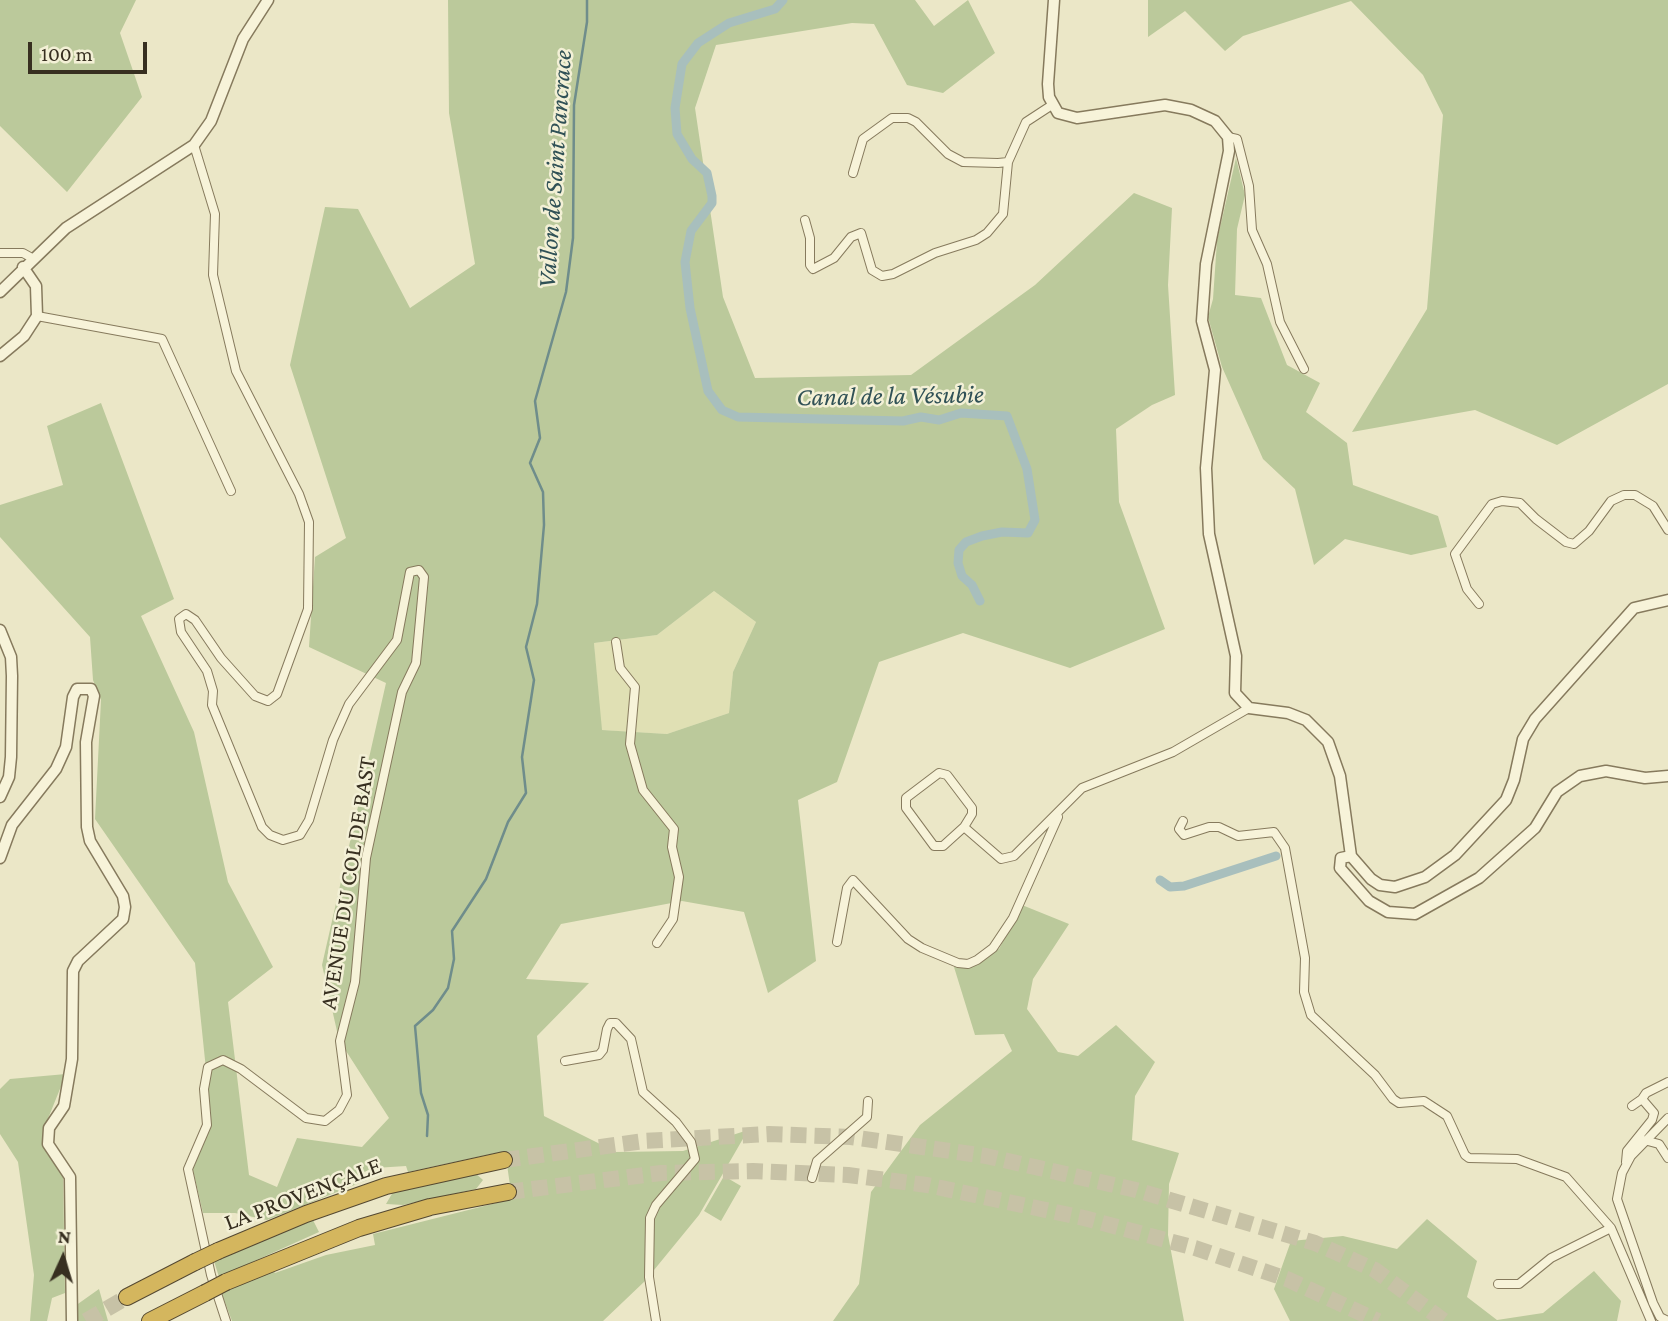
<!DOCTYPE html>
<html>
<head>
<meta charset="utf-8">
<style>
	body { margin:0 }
	#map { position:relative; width:1668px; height:1321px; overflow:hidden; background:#ebe7c7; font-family:"Crimson Pro",serif }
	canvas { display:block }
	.north { position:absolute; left:28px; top:1223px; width:70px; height:70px; -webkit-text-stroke:5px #f3f0d6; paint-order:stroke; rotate:4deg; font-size:19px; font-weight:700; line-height:28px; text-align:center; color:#372f20 }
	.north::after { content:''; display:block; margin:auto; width:24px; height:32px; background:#372f20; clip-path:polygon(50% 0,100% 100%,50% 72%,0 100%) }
	.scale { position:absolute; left:28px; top:42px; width:119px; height:32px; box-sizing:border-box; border:4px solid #372f20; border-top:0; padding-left:9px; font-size:21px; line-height:24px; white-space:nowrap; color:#372f20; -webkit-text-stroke:5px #f3f0d6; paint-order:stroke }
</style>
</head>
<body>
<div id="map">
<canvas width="1668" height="1321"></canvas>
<div class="north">N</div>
<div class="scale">100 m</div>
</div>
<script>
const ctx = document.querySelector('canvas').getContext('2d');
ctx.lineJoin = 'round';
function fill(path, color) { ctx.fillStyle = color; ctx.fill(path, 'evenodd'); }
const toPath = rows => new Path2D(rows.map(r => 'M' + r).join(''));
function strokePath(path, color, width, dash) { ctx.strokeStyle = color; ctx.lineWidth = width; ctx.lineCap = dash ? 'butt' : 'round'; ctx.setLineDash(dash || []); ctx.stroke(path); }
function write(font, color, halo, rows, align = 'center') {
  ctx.font = font + ' "Crimson Pro",serif'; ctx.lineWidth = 5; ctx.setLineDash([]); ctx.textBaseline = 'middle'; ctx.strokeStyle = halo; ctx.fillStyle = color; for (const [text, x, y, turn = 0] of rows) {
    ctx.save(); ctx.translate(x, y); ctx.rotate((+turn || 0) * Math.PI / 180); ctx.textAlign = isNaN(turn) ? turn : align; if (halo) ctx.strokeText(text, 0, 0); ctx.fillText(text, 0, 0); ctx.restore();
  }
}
fill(toPath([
	[714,591,756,622,733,672,729,713,667,734,601,730,594,643,657,635]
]), '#e0e0b4');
fill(toPath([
	[0,0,136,0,120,33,142,97,67,192,0,126],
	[448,0,915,0,934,26,968,0,995,53,943,93,907,85,874,24,852,23,716,45,695,108,723,297,755,378,911,375,1035,285,1134,193,1172,208,1168,285,1175,395,1152,405,1116,429,1119,502,1165,629,1070,668,963,633,879,662,837,782,798,800,816,961,768,993,744,912,682,901,561,924,526,979,589,983,537,1036,544,1116,616,1152,683,1151,748,1130,699,1215,645,1281,603,1321,232,1321,221,1292,272,1269,275,1273,326,1255,375,1245,373,1234,512,1199,505,1151,408,1172,406,1166,375,1168,364,1172,367,1180,267,1220,235,1213,203,1213,193,1170,195,1156,207,1136,211,1118,195,963,95,819,101,700,93,680,90,637,0,537,0,505,63,485,47,426,101,403,174,599,141,616,194,732,228,882,273,967,228,1002,249,1175,277,1187,297,1138,362,1147,389,1118,339,1040,322,965,386,683,309,647,315,557,346,538,290,365,325,207,358,209,410,308,475,264,449,113],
	[714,591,756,622,733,672,729,713,667,734,602,730,594,643,657,635],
	[1148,0,1668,0,1668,384,1557,445,1475,410,1352,432,1427,309,1443,115,1423,75,1351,1,1243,36,1225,51,1185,11,1148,37],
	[1236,158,1245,195,1237,229,1235,295,1261,298,1287,365,1320,383,1306,412,1347,443,1353,485,1438,516,1447,547,1411,555,1345,539,1314,565,1295,489,1263,459,1222,367,1208,317,1213,299,1217,241],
	[1022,905,1069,924,1033,979,1027,1009,1058,1052,1078,1056,1116,1025,1155,1062,1135,1096,1132,1140,1179,1153,1169,1184,1168,1235,1184,1321,833,1321,859,1284,871,1192,920,1125,1012,1051,1004,1034,975,1035,954,967,999,949],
	[66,1074,43,1131,47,1154,63,1171,65,1293,52,1298,47,1321,30,1321,34,1275,18,1162,0,1134,0,1089,10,1079],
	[474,1172,483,1180,476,1189,403,1205,386,1204,393,1192],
	[724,1176,741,1186,721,1221,704,1211],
	[1427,1219,1477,1261,1467,1297,1497,1320,1543,1313,1594,1271,1621,1301,1617,1321,1290,1321,1274,1289,1291,1241,1343,1236,1397,1249],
	[313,1220,319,1232,219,1277,214,1261],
	[99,1289,108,1321,75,1321,75,1306]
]), '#bbc99b');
strokePath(toPath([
	[427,1136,428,1115,421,1093,415,1026,433,1010,448,988,454,959,452,931,486,879,508,822,526,793,522,757,534,680,526,647,537,604,544,525,543,492,530,463,540,438,535,401,566,292,573,238,574,105,587,22,587,0]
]), '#6f8d8b', 2.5);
strokePath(toPath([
	[783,0,775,9,729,23,698,43,682,64,675,108,677,134,692,159,707,173,712,196,712,203,691,231,685,262,690,308,708,391,722,410,738,417,903,421,921,417,939,420,961,413,1007,416,1027,469,1035,520,1028,533,1002,532,982,536,966,542,959,550,958,563,962,576,972,585,980,601],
	[1160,880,1170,887,1184,886,1276,856]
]), '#a8bfbd', 9);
strokePath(toPath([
	[504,1160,644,1141,769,1134,851,1137,986,1156,1136,1190,1315,1243,1375,1270,1444,1321],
	[508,1192,661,1173,753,1171,848,1175,927,1185,1084,1218,1195,1248,1287,1279,1378,1321],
	[86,1321,127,1297]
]), '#c7c2a6', 16, [16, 8]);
const minor = toPath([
	[1228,137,1237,139,1249,186,1252,230,1267,264,1280,322,1304,369],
	[194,145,215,214,213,275,236,371,299,494,309,522,308,609,277,694,268,701,255,696,221,658,195,620,186,614,179,619,181,632,207,671,213,691,212,705,262,827,270,835,283,840,300,835,309,820,333,740,349,704,397,640,410,572,419,570,424,577,416,663,402,692,366,858,355,982,340,1041,347,1095,339,1110,325,1121,306,1118,241,1069,223,1060,208,1067,204,1089,207,1125,188,1169,211,1275,226,1321],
	[853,173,863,139,892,118,908,118,916,122,948,154,963,162,998,163,1008,162,1026,122,1052,105],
	[805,220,810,238,810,265,813,269,834,258,851,237,861,233,872,270,882,276,893,274,935,253,976,240,987,233,1003,214,1008,162],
	[0,253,23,253,32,258],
	[37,316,162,339,231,491],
	[1479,604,1467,589,1455,554,1492,504,1502,501,1520,503,1536,519,1566,542,1574,544,1589,531,1611,501,1624,495,1635,495,1653,506,1668,530],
	[616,642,620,668,635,687,630,744,643,790,674,829,672,847,679,877,673,919,657,943],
	[1183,821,1179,829,1184,835,1209,827,1219,827,1238,836,1274,832,1285,848,1305,958,1304,992,1311,1015,1375,1075,1393,1099,1399,1103,1424,1101,1447,1116,1465,1155,1469,1158,1517,1159,1566,1177,1611,1228,1651,1321],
	[964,827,943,846,934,846,906,808,906,798,939,773,947,775,972,808,972,814,964,827,1001,859,1014,856,1082,788,1173,752,1249,708],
	[837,942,847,888,853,880,908,939,922,948,958,963,968,964,977,960,993,948,1013,918,1058,817],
	[565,1061,599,1055,603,1050,607,1029,610,1023,616,1023,631,1039,643,1092,676,1122,691,1142,695,1159,656,1205,650,1218,649,1277,656,1321],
	[1642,1099,1646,1093,1668,1082],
	[1668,1118,1631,1156,1622,1173,1617,1199,1653,1303,1660,1317,1668,1321],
	[1644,1140,1659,1144,1668,1158],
	[1626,1162,1627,1151,1652,1120,1654,1113,1642,1099,1632,1106],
	[812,1178,817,1161,867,1117,868,1101],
	[1498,1284,1519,1284,1551,1258,1611,1228]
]);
const tertiary = toPath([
	[1054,0,1048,84,1049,97,1058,113,1077,118,1165,105,1191,110,1215,121,1228,137,1229,151,1206,264,1202,321,1215,370,1206,468,1209,534,1236,656,1235,693,1249,708,1288,713,1306,720,1328,742,1340,776,1351,856],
	[0,292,66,228,194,145,211,121,243,39,268,0],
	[0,356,24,336,37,316,36,286,23,267],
	[0,630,11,657,12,676,11,757,9,777,0,797],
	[1351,856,1371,879,1380,885,1395,887,1425,877,1455,855,1506,800,1514,780,1523,739,1535,719,1634,608,1668,600],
	[1351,856,1341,858,1340,868,1369,901,1388,912,1415,914,1479,878,1535,828,1557,792,1580,776,1606,771,1645,778,1668,776],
	[0,858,12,825,56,769,66,747,73,697,77,689,91,689,94,696,86,742,87,827,90,841,123,896,125,907,123,919,78,961,73,971,72,1059,64,1106,49,1128,48,1144,70,1177,72,1321]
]);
const motorway = toPath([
	[218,1251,306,1214,386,1186,504,1160],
	[226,1282,359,1228,430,1207,508,1192],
	[127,1297,195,1262],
	[150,1321,205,1293]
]);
strokePath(minor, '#867a5d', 10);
strokePath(tertiary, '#867a5d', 13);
strokePath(motorway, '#544831', 18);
strokePath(minor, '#f7f3d9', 8);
strokePath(tertiary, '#f7f3d9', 10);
strokePath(motorway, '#d4b65e', 16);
const motorwayBridge = toPath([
	[195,1262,218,1251],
	[205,1293,226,1282]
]);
strokePath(motorwayBridge, '#544831', 18, []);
strokePath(motorwayBridge, '#d4b65e', 16);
write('24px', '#372f20', '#f3f0d6', [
	["AVENUE DU COL DE BAST",348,883,-81],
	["LA PROVENÇALE",303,1194,-21]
]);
write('italic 26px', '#305156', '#f3f0d6', [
	["Vallon de Saint Pancrace",555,169,-86],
	["Canal de la Vésubie",890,396,-1]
]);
</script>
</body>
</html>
